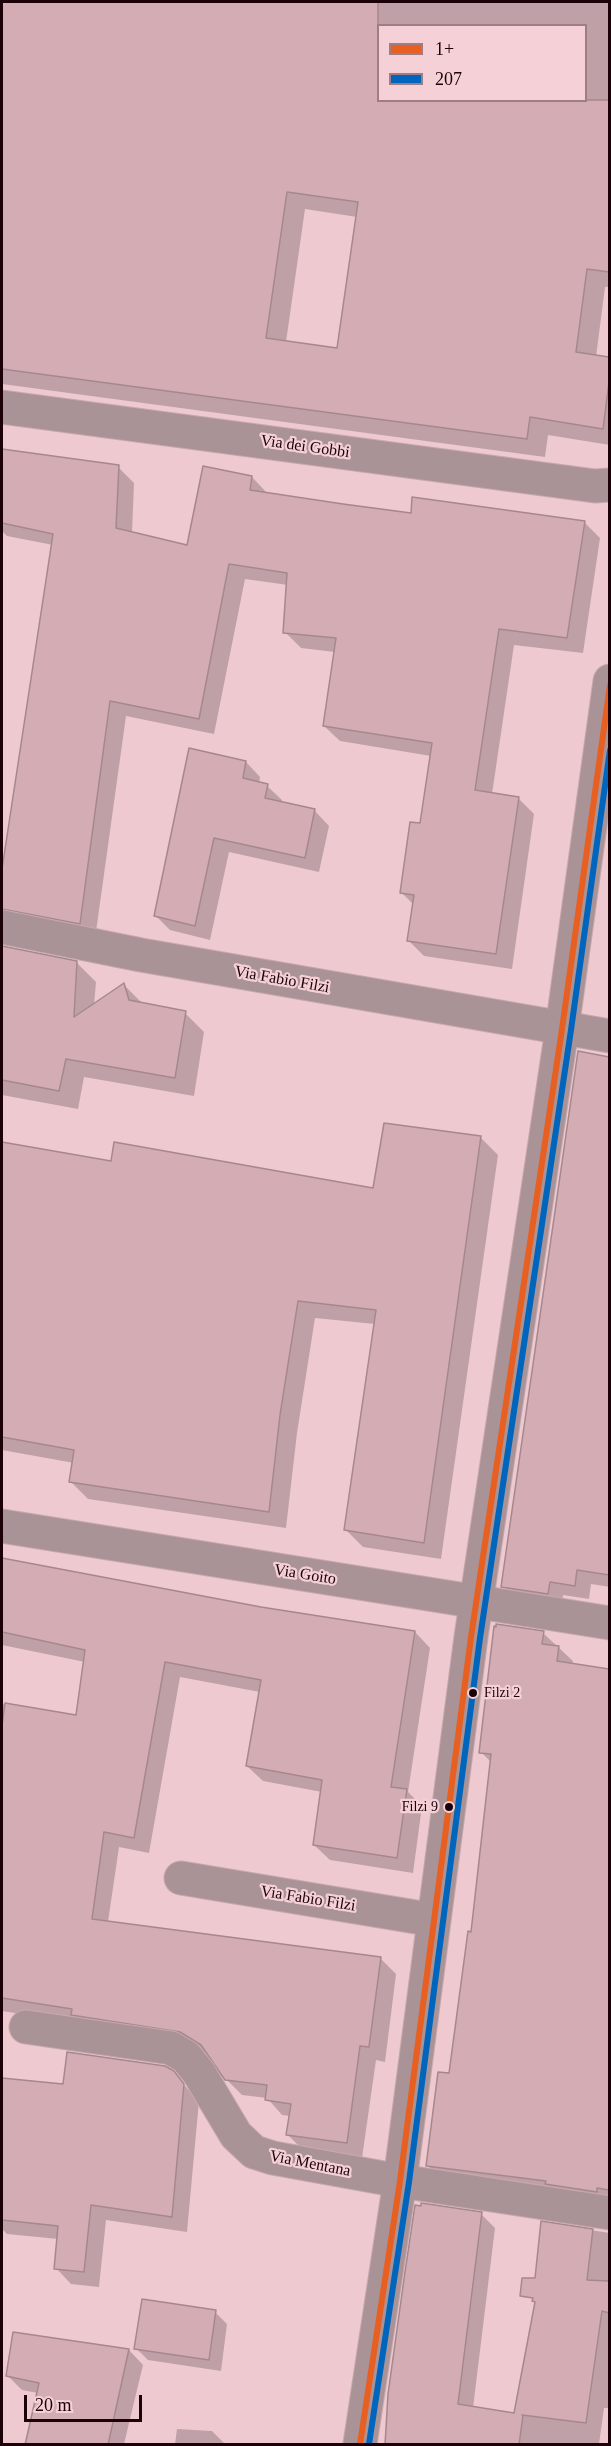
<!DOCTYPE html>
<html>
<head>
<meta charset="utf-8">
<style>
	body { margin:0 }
	#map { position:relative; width:611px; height:2446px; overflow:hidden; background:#efc9d0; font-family:"Times New Roman",serif }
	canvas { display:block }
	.frame { position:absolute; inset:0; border:3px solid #1c0208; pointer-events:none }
	.legend { position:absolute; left:377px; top:24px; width:210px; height:78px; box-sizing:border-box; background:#f5d1d7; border:2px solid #9e7e84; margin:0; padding:8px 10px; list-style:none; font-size:18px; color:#1c0208 }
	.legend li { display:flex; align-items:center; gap:12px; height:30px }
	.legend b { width:30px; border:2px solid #9e7e84 }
	.scale { position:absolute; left:24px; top:2395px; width:118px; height:27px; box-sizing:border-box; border:3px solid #1c0208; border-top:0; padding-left:8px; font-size:18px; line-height:21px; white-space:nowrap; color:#1c0208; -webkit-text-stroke:4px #f5d1d7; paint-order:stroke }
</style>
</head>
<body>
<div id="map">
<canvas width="611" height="2446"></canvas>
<div class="frame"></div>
<ul class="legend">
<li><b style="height:8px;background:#e76021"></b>1+</li>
<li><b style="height:8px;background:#0065bd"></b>207</li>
</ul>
<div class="scale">20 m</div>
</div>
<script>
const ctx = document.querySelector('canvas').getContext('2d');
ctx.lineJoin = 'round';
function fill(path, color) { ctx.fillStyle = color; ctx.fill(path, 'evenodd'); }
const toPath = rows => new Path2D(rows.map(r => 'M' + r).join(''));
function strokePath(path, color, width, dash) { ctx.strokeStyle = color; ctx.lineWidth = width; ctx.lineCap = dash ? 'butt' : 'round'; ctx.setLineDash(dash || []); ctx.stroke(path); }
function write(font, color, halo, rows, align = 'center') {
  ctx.font = font + ' "Times New Roman",serif'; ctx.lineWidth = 4.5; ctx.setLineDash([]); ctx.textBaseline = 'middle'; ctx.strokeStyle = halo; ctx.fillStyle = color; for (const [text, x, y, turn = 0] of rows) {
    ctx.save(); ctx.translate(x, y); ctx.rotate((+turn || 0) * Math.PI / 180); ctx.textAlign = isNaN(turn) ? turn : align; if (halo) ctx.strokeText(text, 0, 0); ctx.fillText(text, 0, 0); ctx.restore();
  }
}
fill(toPath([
	[2,2,610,2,610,287,605,287,596,357,610,359,610,445,548,435,545,457,2,384],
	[378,26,586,26,586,100,378,100],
	[305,209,357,217,339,350,286,342],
	[2,451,118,467,134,483,132,533,188,546,252,477,268,494,412,514,584,522,600,538,583,653,514,645,492,794,518,798,534,814,512,969,424,956,408,940,414,905,401,892,421,824,431,756,340,741,324,726,335,652,301,648,285,632,288,585,245,579,214,734,126,716,95,939,2,914,2,879,53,545,7,536,2,531],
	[246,762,260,777,259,784,267,786,282,800,282,803,315,811,329,826,319,872,229,852,210,940,170,930,155,915],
	[2,948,77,963,96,982,94,1005,124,985,143,1004,185,1013,204,1032,194,1096,84,1077,78,1109,2,1095],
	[579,1053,610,1058,610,1587,591,1584,589,1599,563,1595,562,1607,517,1600,503,1586],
	[480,1137,498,1155,441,1559,363,1547,346,1530,375,1324,315,1318,297,1433,286,1528,88,1499,71,1482,74,1463,2,1450,2,1144,113,1163,374,1189],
	[2,1560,261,1608,415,1632,430,1648,408,1792,422,1806,413,1873,330,1860,314,1845,322,1792,263,1781,247,1766,260,1692,180,1677,149,1853,119,1847,108,1922,380,1958,396,1974,385,2062,376,2060,362,2158,303,2150,288,2135,290,2116,282,2115,267,2098,242,2095,226,2079,209,2055,191,2045,82,2023,2,2011,2,1704,77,1716,85,1662,2,1645],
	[543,1633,573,1661,572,1665,610,1671,610,2205,442,2180,427,2165,450,2075,473,1933,492,1763,481,1752],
	[173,2073,199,2101,187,2232,106,2220,99,2287,71,2284,56,2268,58,2239,7,2234,2,2229,2,2080,64,2085],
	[481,2214,495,2228,473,2408,515,2415,536,2303,543,2223,610,2233,610,2408,604,2408,599,2444,387,2444],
	[215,2312,227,2324,221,2371,148,2360,136,2348],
	[129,2350,143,2365,124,2444,26,2444,38,2393,22,2390,8,2376],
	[177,2429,212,2431,225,2444,175,2444]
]), '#0003');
const building = toPath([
	[2,2,378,2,378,100,609,100,609,272,587,269,576,352,609,357,609,382,603,429,530,417,527,439,2,369,2,2],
	[287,192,358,202,337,348,266,338,287,192],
	[2,449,119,465,116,528,187,545,203,466,252,476,250,490,343,504,411,513,412,497,585,521,567,638,499,629,475,790,519,797,496,954,407,941,414,895,400,893,410,822,420,823,432,743,323,726,336,638,283,633,287,573,229,564,199,719,110,701,80,924,2,909,2,869,53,534,2,523,2,449],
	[189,748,246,761,243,778,268,784,265,798,315,809,305,858,214,838,195,926,154,916,189,748],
	[2,946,77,961,74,1017,124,983,129,1000,186,1011,175,1078,66,1059,59,1091,2,1080,2,946],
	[578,1051,609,1057,609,1575,577,1570,575,1586,550,1582,548,1594,501,1587,578,1051],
	[384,1123,481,1136,424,1543,344,1530,376,1310,298,1301,280,1415,269,1512,69,1482,74,1450,2,1437,2,1142,111,1161,114,1142,373,1188,384,1123],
	[2,1558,261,1607,415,1631,391,1787,407,1789,397,1858,313,1845,322,1780,246,1766,261,1680,165,1662,134,1838,104,1832,92,1919,381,1957,369,2047,360,2046,347,2143,286,2135,291,2104,265,2100,267,2085,225,2080,201,2045,180,2032,71,2015,72,2009,2,1998,2,1726,5,1703,76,1715,85,1650,2,1632,2,1558],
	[496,1624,544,1631,542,1644,559,1646,557,1661,609,1669,609,2190,597,2188,597,2192,545,2184,546,2181,426,2166,438,2072,449,2073,468,1931,471,1932,491,1754,479,1753,494,1626,496,1627,496,1624],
	[67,2052,165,2066,174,2071,184,2084,172,2217,91,2205,84,2272,54,2269,58,2226,2,2220,2,2078,63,2084,67,2052],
	[421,2203,482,2212,458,2404,514,2413,535,2302,532,2301,533,2298,520,2296,522,2278,535,2278,541,2221,593,2229,587,2280,609,2281,609,2313,602,2311,586,2423,522,2415,523,2415,519,2445,385,2445,388,2394,405,2272,415,2205,421,2206,421,2203],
	[142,2299,216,2310,209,2360,134,2349,142,2299],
	[13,2332,129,2349,108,2445,25,2445,39,2383,6,2376,13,2332]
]);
fill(building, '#d3acb4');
strokePath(building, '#a6878e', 1.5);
const minor = toPath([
	[2,407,595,486,610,485],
	[2,927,141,955,610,1036],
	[2,1526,610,1623],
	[181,1878,434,1920],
	[26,2027,171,2048,186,2057,199,2073,236,2135,254,2152,273,2158,400,2181,610,2213],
	[360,2444,400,2181,471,1637,562,1029,610,681]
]);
strokePath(minor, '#c6a8ae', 35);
strokePath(minor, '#a99397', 33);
strokePath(toPath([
	[360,2444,400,2181,471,1637,562,1029,610,685]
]), '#e76021', 6);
strokePath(toPath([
	[369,2444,409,2182,480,1638,571,1030,610,750]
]), '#0065bd', 6);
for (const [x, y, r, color] of [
	[473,1693,5,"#1c0208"],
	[449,1807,5,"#1c0208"]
]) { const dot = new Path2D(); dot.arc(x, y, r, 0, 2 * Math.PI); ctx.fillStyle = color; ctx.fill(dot); strokePath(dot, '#f5d1d7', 2); }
write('14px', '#1c0208', '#f5d1d7', [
	["Filzi 2",484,1693],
	["Filzi 9",438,1807,"right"]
], 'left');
write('16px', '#1c0208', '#f5d1d7', [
	["Via dei Gobbi",305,447,8],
	["Via Fabio Filzi",282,980,10],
	["Via Goito",305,1575,9],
	["Via Fabio Filzi",308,1899,9],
	["Via Mentana",310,2164,11]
]);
</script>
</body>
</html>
